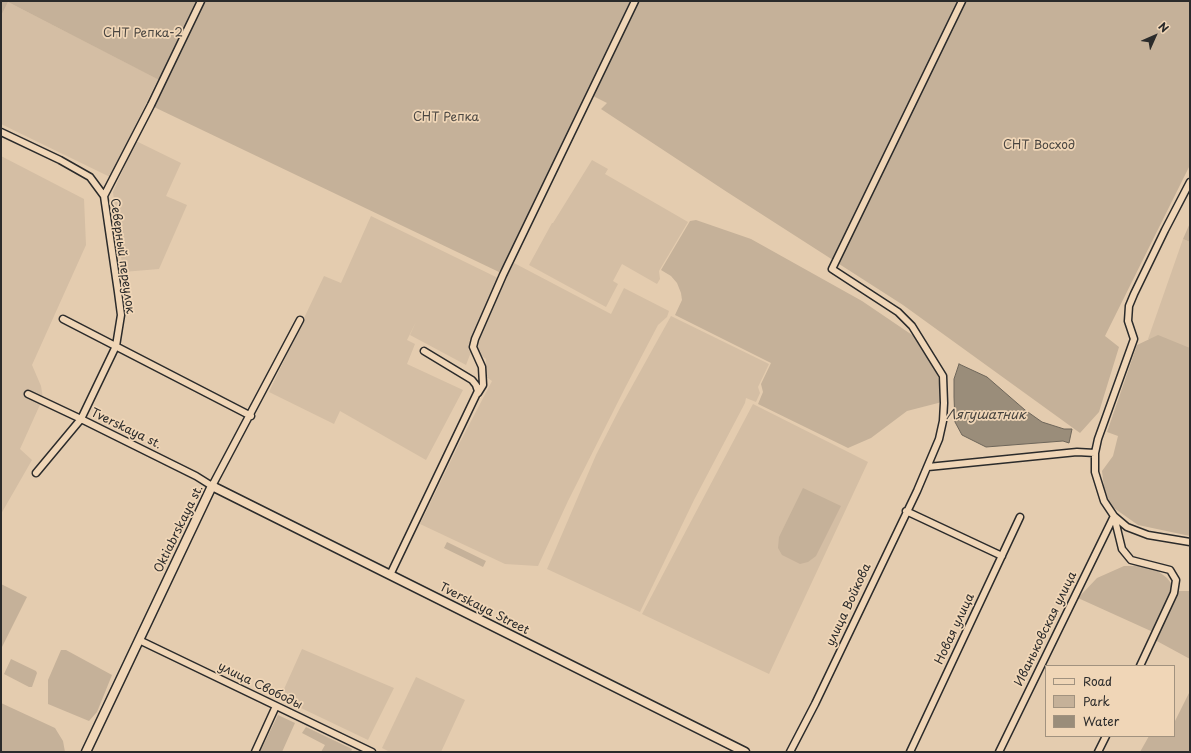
<!DOCTYPE html>
<html>
<head>
<meta charset="utf-8">
<style>
	body { margin:0 }
	#map { position:relative; width:1191px; height:753px; overflow:hidden; background:#e4ccaf; font-family:"Playpen Sans",sans-serif }
	canvas { display:block }
	.frame { position:absolute; inset:0; border:2px solid #2b2b2b; pointer-events:none }
	.legend { position:absolute; left:1045px; top:665px; width:130px; height:72px; box-sizing:border-box; background:#f0d6b7; border:1px solid #a1927f; margin:0; padding:5px 7px; list-style:none; font-size:12px; color:#2b2b2b }
	.legend li { display:flex; align-items:center; gap:8px; height:20px }
	.legend b { width:20px; border:1px solid #a1927f }
	.north { position:absolute; left:1135px; top:16px; width:40px; height:40px; -webkit-text-stroke:3px #f0d6b7; paint-order:stroke; rotate:45deg; font-size:11px; font-weight:700; line-height:16px; text-align:center; color:#2b2b2b }
	.north::after { content:''; display:block; margin:auto; width:14px; height:18px; background:#2b2b2b; clip-path:polygon(50% 0,100% 100%,50% 72%,0 100%) }
</style>
</head>
<body>
<div id="map">
<canvas width="1191" height="753"></canvas>
<div class="frame"></div>
<ul class="legend">
<li><b style="height:5px;background:#f0d6b7"></b>Road</li>
<li><b style="height:11px;background:#c5b199"></b>Park</li>
<li><b style="height:11px;background:#9a8d7a"></b>Water</li>
</ul>
<div class="north">N</div>
</div>
<script>
const ctx = document.querySelector('canvas').getContext('2d');
ctx.lineJoin = 'round';
function fill(path, color) { ctx.fillStyle = color; ctx.fill(path, 'evenodd'); }
const toPath = rows => new Path2D(rows.map(r => 'M' + r).join(''));
function strokePath(path, color, width, dash) { ctx.strokeStyle = color; ctx.lineWidth = width; ctx.lineCap = dash ? 'butt' : 'round'; ctx.setLineDash(dash || []); ctx.stroke(path); }
function write(font, color, halo, rows, align = 'center') {
  ctx.font = font + ' "Playpen Sans",sans-serif'; ctx.lineWidth = 3.5; ctx.setLineDash([]); ctx.textBaseline = 'middle'; ctx.strokeStyle = halo; ctx.fillStyle = color; for (const [text, x, y, turn = 0] of rows) {
    ctx.save(); ctx.translate(x, y); ctx.rotate((+turn || 0) * Math.PI / 180); ctx.textAlign = isNaN(turn) ? turn : align; if (halo) ctx.strokeText(text, 0, 0); ctx.fillText(text, 0, 0); ctx.restore();
  }
}
fill(toPath([
	[8,2,158,79,110,177,1,124,1,16],
	[136,141,181,163,166,196,187,205,159,269,123,272,113,192],
	[1,156,84,199,86,245,32,365,41,386,43,398,20,449,32,460,1,514],
	[592,160,608,169,605,174,688,222,659,271,660,279,657,284,622,264,613,281,618,284,606,307,529,265,552,223,553,223],
	[371,216,498,278,468,349,471,352,466,365,410,335,416,322,407,340,415,344,407,364,463,390,426,460,340,411,334,424,269,392,324,276,341,283],
	[1183,239,1190,242,1190,353,1148,339],
	[514,263,611,314,624,288,669,311,667,317,658,325,625,388,568,501,538,566,505,564,420,524,459,444,492,381,485,376,486,359,478,353,477,343,503,281],
	[671,316,769,364,758,387,760,393,756,402,746,398,745,403,694,500,640,612,547,569,596,455,621,406],
	[753,404,868,462,769,674,642,614],
	[302,649,394,688,368,740,280,698],
	[416,677,465,700,441,752,390,752,382,748]
]), '#d4bea4');
fill(toPath([
	[1,1,1190,1,1190,165,1105,336,1119,347,1099,412,1080,433,903,305,727,192,601,109,607,103,587,93,510,256,499,272,154,107,165,83,8,2,1,16],
	[696,220,751,239,862,301,921,341,936,365,942,402,907,411,871,438,848,448,758,404,763,392,761,384,771,363,675,315,682,300,681,293,677,283,671,276,661,270,690,221],
	[1190,223,1190,242,1183,239],
	[1158,335,1190,348,1190,536,1138,525,1111,506,1104,488,1102,471,1113,456,1118,436,1107,432,1137,345],
	[803,488,841,506,816,556,808,562,800,564,782,555,778,548,779,537],
	[447,542,486,561,483,567,444,548],
	[1124,566,1140,566,1154,568,1167,578,1177,591,1190,591,1190,659,1155,640,1153,632,1078,598,1097,578],
	[1,584,27,597,1,649],
	[61,650,66,650,112,675,97,712,89,721,48,704,48,680],
	[11,659,36,671,37,673,32,687,29,687,4,674],
	[1190,691,1190,752,1140,752,1149,736,1174,736,1174,723],
	[1,703,55,728,63,741,65,752,1,752],
	[278,715,295,723,282,752,260,752],
	[306,727,352,749,351,752,321,752,325,745,302,733]
]), '#c5b199');
const water = toPath([
	[959,364,987,377,1025,410,1042,422,1064,429,1072,429,1069,443,1063,441,986,447,962,435,955,422,954,397,954,379,959,364]
]);
fill(water, '#9a8d7a');
strokePath(water, '#6e665a', 1);
const minor = toPath([
	[1,132,60,160,90,177,104,196,118,292,121,315,116,346,81,419,36,473],
	[1190,182,1165,230,1134,294,1129,306,1128,321,1134,339,1098,439,1095,453,1095,472,1104,501,1114,516,1127,527,1148,535,1190,542],
	[104,196,151,105,201,1],
	[63,319,251,416],
	[478,393,483,385,482,367,473,347,475,339,503,275,635,1],
	[28,394,81,419,196,476,212,486,300,320],
	[928,467,1077,452,1095,453],
	[906,511,1002,556],
	[1114,516,1122,549,1131,560,1170,570,1176,580,1174,593,1140,666],
	[390,575,478,391,476,385,472,380,424,351],
	[139,640,372,752],
	[255,752,276,706],
	[790,752,815,704,917,491,939,439,943,421,944,403,943,376,912,326,898,312,832,269,962,1],
	[910,752,1020,517],
	[999,752,1114,516],
	[1098,752,1106,736]
]);
const major = toPath([
	[86,752,212,486,745,752]
]);
strokePath(minor, '#2b2b2b', 9);
strokePath(major, '#2b2b2b', 11);
strokePath(minor, '#f0d6b7', 6);
strokePath(major, '#f0d6b7', 8);
write('12px', '#4a4641', '#f0d6b7', [
	["СНТ Репка-2",143,34],
	["СНТ Репка",446,118],
	["СНТ Восход",1039,146]
]);
write('12px', '#2b2b2b', '#f0d6b7', [
	["Северный переулок",122,256,82],
	["Tverskaya st.",126,429,26],
	["Oktiabrskaya st.",179,529,-64],
	["улица Войкова",849,605,-65],
	["Tverskaya Street",484,609,27],
	["Новая улица",955,629,-65],
	["Иваньковская улица",1046,629,-64],
	["улица Свободы",260,686,26]
]);
write('italic 13px', '#47443f', '#f0d6b7', [
	["Лягушатник",986,415]
]);
</script>
</body>
</html>
